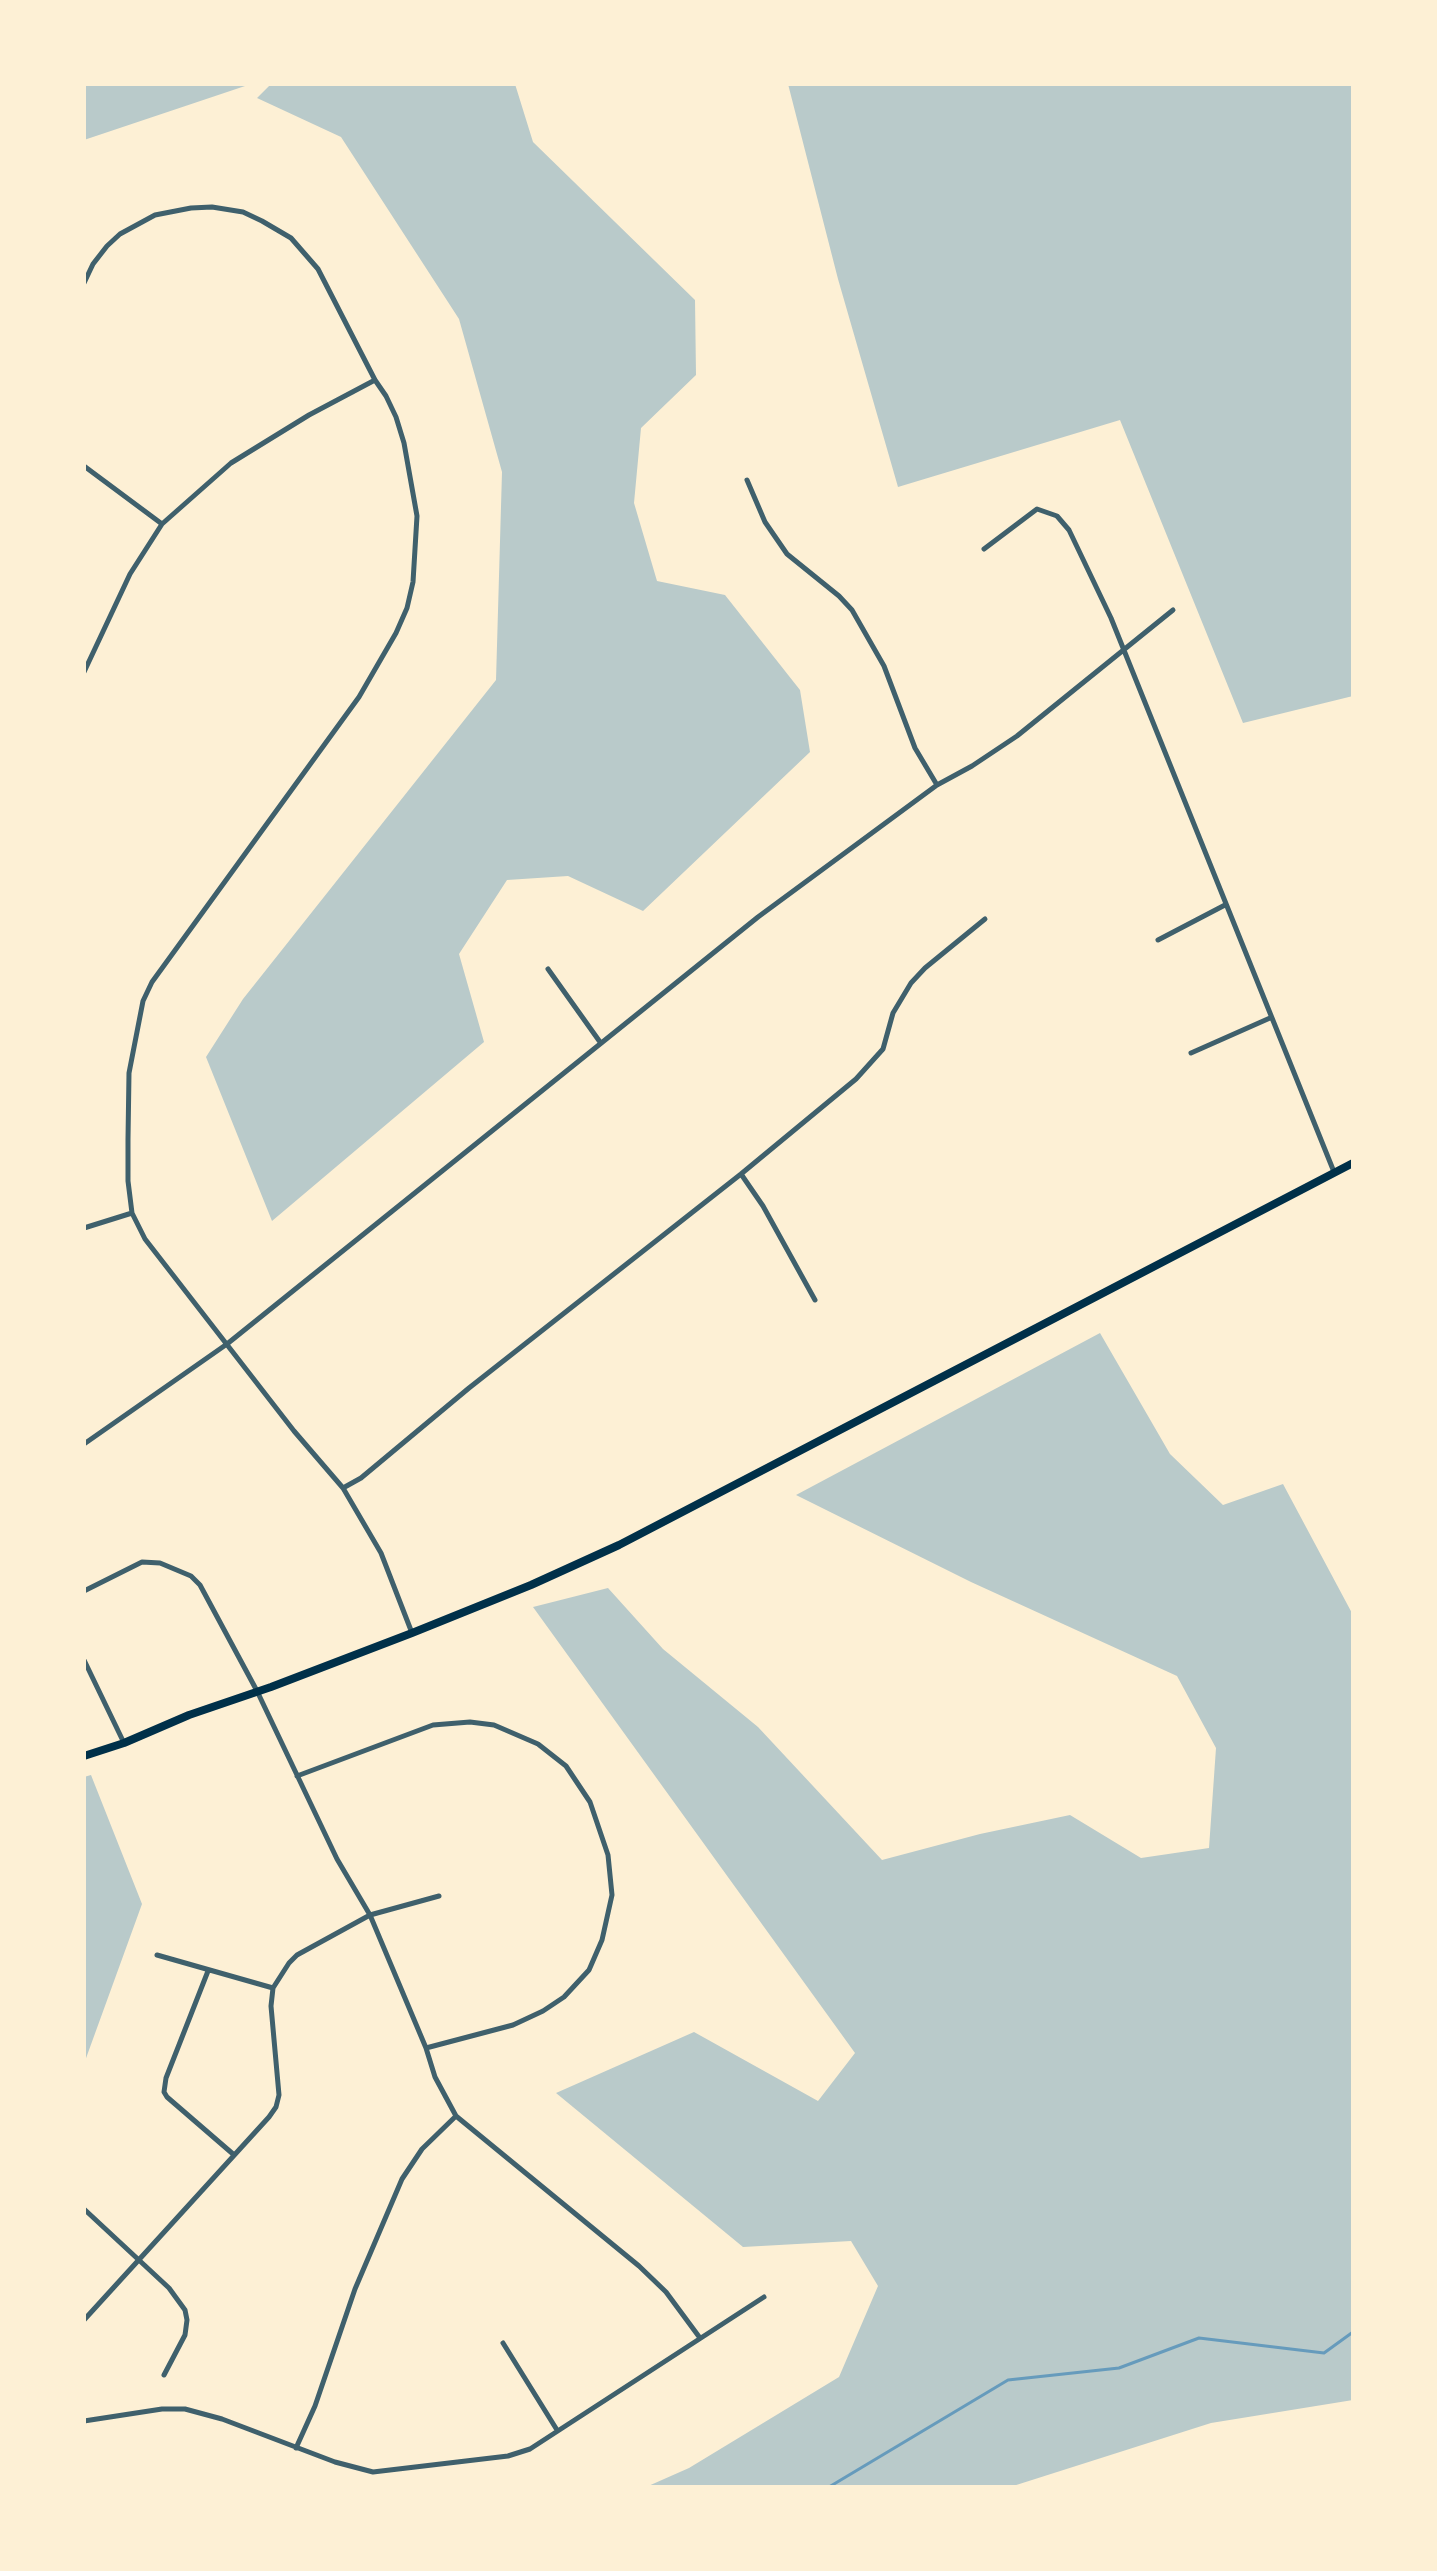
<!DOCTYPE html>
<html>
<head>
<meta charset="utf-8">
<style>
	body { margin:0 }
	#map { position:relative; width:1437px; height:2571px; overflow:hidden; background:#fdf0d5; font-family:Signika,sans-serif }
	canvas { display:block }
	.frame { position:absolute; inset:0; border:86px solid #fdf0d5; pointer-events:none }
</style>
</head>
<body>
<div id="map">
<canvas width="1437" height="2571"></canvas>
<div class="frame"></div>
</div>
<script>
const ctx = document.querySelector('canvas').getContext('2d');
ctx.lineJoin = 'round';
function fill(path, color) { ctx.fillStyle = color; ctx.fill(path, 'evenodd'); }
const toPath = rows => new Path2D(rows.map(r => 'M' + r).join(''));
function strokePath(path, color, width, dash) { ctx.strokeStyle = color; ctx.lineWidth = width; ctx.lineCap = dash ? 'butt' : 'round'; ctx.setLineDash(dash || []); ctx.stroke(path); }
fill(toPath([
	[84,84,251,84,84,140],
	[271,84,515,84,533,142,695,300,696,375,641,428,634,503,657,581,725,595,800,690,810,752,643,911,568,876,507,880,459,954,484,1042,272,1221,206,1057,243,999,496,680,502,472,459,319,341,137,257,98],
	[788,84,1353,84,1353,696,1243,723,1120,420,898,487,838,279],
	[1100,1333,1170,1454,1223,1505,1283,1484,1353,1615,1353,2400,1211,2423,1010,2487,646,2487,689,2468,839,2377,878,2286,851,2241,743,2247,556,2093,694,2032,818,2101,855,2053,533,1607,608,1588,663,1649,758,1727,882,1860,980,1834,1070,1815,1141,1858,1209,1848,1216,1748,1177,1676,971,1582,796,1495],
	[91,1775,142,1904,85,2061,84,1777]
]), '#b9caca');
strokePath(toPath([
	[829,2487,1008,2380,1119,2368,1199,2338,1324,2353,1353,2332]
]), '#669bbc', 3);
strokePath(toPath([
	[84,283,93,264,107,246,120,234,155,215,191,208,212,207,243,212,262,221,291,238,318,269,375,380,386,396,396,417,404,443,417,516,413,582,407,608,396,633,359,697,152,982,143,1001,129,1073,128,1139,128,1181,132,1213,145,1239,294,1431,343,1488,381,1553,412,1633],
	[84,466,162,524],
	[747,480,765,522,787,554,839,596,852,610,884,666,915,748,937,785],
	[984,549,1037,509,1057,516,1069,530,1111,618,1334,1172],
	[84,672,130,574,162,524,231,463,309,415,375,380],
	[1158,940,1225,905],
	[548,969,600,1042],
	[1191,1053,1270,1018],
	[741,1174,763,1206,815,1300],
	[84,1228,132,1213],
	[84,1444,227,1344,758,917,937,785,972,766,1017,736,1173,610],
	[343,1488,361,1478,469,1388,741,1174,856,1079,883,1049,893,1013,911,983,925,968,985,919],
	[84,1591,142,1562,160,1563,191,1576,200,1585,257,1691,337,1859,370,1915,426,2048,435,2077,456,2116,639,2266,666,2292,700,2338],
	[84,1660,124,1743],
	[297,1776,433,1725,470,1722,494,1725,538,1744,566,1766,590,1802,608,1855,612,1895,602,1940,589,1970,564,1997,543,2011,513,2025,426,2048],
	[157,1955,273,1988],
	[208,1971,166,2078,164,2092,167,2097,233,2154],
	[84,2209,169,2288,185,2310,187,2320,185,2335,164,2375],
	[84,2320,269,2117,276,2107,279,2095,271,2006,273,1988,289,1963,297,1955,370,1915,439,1896],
	[503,2343,557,2430],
	[84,2421,162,2409,185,2409,222,2419,335,2462,373,2472,508,2456,530,2449,764,2297],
	[296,2448,315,2406,355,2289,402,2179,422,2149,456,2116]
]), '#3f606c', 5);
strokePath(toPath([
	[84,1756,124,1743,189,1715,271,1687,412,1633,531,1585,619,1545,1353,1163]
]), '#003049', 8);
</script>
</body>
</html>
